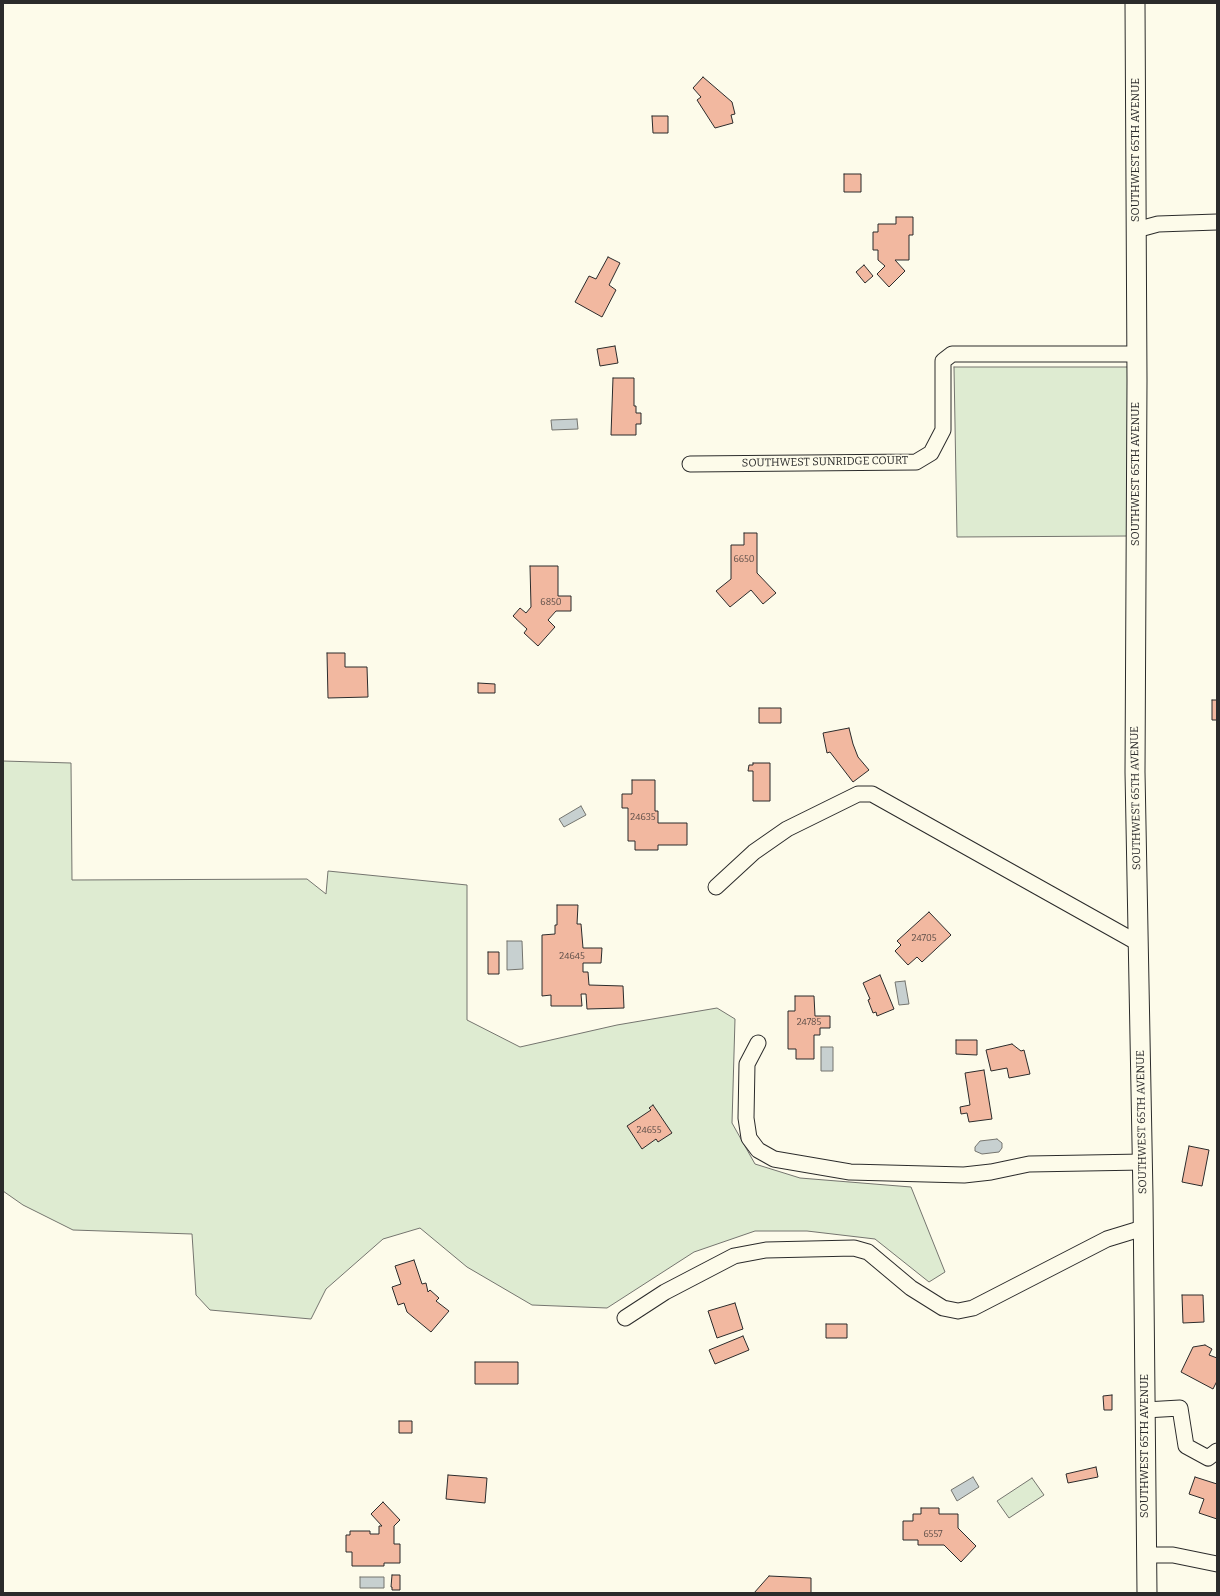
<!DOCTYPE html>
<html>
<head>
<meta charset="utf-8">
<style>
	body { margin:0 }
	#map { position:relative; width:1220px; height:1596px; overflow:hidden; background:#fdfbea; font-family:Bitter,serif }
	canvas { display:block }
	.frame { position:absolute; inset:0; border:4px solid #2b2b2b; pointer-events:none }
</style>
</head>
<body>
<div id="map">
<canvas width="1220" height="1596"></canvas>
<div class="frame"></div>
</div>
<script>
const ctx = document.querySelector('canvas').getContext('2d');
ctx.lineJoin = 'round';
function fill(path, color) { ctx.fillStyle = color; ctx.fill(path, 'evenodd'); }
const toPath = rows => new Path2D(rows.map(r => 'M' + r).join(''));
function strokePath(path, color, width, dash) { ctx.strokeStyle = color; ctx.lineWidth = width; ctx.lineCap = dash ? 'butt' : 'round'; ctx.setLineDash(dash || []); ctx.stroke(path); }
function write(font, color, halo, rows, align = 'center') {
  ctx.font = font + ' Bitter,serif'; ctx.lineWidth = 3; ctx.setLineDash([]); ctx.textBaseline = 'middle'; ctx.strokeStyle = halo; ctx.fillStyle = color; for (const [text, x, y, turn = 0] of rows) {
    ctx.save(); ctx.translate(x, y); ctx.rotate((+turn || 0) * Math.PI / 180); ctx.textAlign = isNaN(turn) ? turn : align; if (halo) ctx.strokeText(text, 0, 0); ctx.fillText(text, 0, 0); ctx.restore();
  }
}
const green = toPath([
	[954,367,1129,367,1129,536,957,537,954,367],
	[3,761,71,763,72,880,307,879,326,894,328,871,467,885,467,1020,520,1047,617,1025,717,1008,735,1019,732,1123,755,1164,800,1178,911,1187,945,1272,929,1282,875,1239,807,1231,755,1231,694,1252,607,1308,532,1305,467,1267,420,1228,383,1239,326,1289,311,1319,210,1310,196,1295,192,1234,73,1230,23,1205,3,1191,3,761],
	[1032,1478,1044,1495,1009,1518,997,1501,1032,1478]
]);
fill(green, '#deebd1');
strokePath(green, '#74746e', 1);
const water = toPath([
	[577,419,578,429,552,430,551,420,577,419],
	[581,806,586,815,564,827,559,819,581,806],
	[507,941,522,941,523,969,507,970,507,941],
	[905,981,909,1004,899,1005,895,982,905,981],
	[821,1047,833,1047,833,1071,821,1071,821,1047],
	[997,1139,1002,1143,1002,1148,999,1152,982,1154,975,1151,975,1147,980,1141,997,1139],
	[973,1477,979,1487,957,1501,951,1490,973,1477],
	[360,1577,384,1577,384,1588,360,1588,360,1577]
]);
fill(water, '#c7d0d0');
strokePath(water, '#74746e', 1);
const building = toPath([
	[703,77,732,102,735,114,731,115,733,123,715,128,697,100,701,97,693,88,703,77],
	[652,116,668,116,668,133,653,133,652,116],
	[844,174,861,174,861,192,844,192,844,174],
	[896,217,913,217,913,235,909,235,909,260,895,260,905,271,889,287,877,274,885,266,878,260,878,250,873,250,873,232,878,232,878,224,896,224,896,217],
	[608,257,620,263,609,285,616,290,602,317,575,302,589,276,596,279,608,257],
	[864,265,873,276,865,283,856,272,864,265],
	[615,346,618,363,600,366,597,349,615,346],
	[613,378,634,378,634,406,636,406,636,413,641,413,641,424,636,424,636,435,611,435,613,378],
	[744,533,757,533,757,573,776,593,763,604,751,590,730,607,716,591,731,579,731,545,744,545,744,533],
	[530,566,558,566,558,596,571,596,571,611,556,611,548,620,555,627,538,646,524,633,527,629,513,616,520,608,526,613,531,607,530,566],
	[327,653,345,653,345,667,367,667,368,697,328,698,327,653],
	[478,683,495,684,495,693,478,693,478,683],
	[1212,700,1217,700,1217,720,1212,720,1212,700],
	[759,708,781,708,781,723,759,723,759,708],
	[849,728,853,744,858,757,869,770,853,782,830,752,827,753,823,733,849,728],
	[753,763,770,763,770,801,753,801,753,771,748,771,749,765,753,765,753,763],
	[632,780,655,780,655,811,658,811,658,823,687,823,687,845,658,845,658,850,635,850,635,841,628,841,628,808,622,808,622,794,632,794,632,780],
	[557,905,578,905,577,924,581,924,583,948,602,948,601,963,583,963,583,972,588,972,589,985,623,986,624,1008,587,1009,586,994,581,994,582,1006,551,1006,551,995,542,996,542,935,555,934,555,925,557,925,557,905],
	[929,912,951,935,922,962,917,957,908,965,895,951,901,945,897,941,929,912],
	[488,952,499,952,499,974,488,974,488,952],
	[880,975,894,1009,877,1016,876,1012,873,1013,868,1000,870,999,863,983,880,975],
	[795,996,814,996,815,1016,830,1016,830,1028,820,1028,820,1035,814,1035,814,1059,796,1059,796,1049,788,1049,788,1011,795,1011,795,996],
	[956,1040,977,1040,977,1055,956,1054,956,1040],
	[1012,1044,1021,1051,1024,1050,1030,1074,1009,1078,1007,1068,991,1071,986,1050,1012,1044],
	[984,1070,992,1119,969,1122,967,1113,961,1114,960,1107,970,1105,965,1073,984,1070],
	[653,1105,672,1133,658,1142,656,1139,642,1149,627,1126,651,1110,649,1108,653,1105],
	[1189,1146,1209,1150,1202,1186,1182,1182,1189,1146],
	[414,1260,422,1284,426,1283,428,1292,430,1290,439,1298,436,1301,449,1311,431,1332,407,1312,404,1303,398,1305,392,1287,401,1284,395,1266,414,1260],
	[1182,1295,1203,1295,1204,1322,1183,1323,1182,1295],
	[735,1303,743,1329,717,1338,708,1311,735,1303],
	[826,1324,847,1324,847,1338,826,1338,826,1324],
	[743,1336,749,1350,715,1364,709,1350,743,1336],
	[1205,1345,1212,1349,1209,1355,1217,1358,1217,1381,1213,1389,1181,1372,1193,1347,1205,1345],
	[475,1362,518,1362,518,1384,475,1384,475,1362],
	[1112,1395,1112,1410,1104,1410,1103,1396,1112,1395],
	[399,1421,412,1421,412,1433,399,1433,399,1421],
	[1096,1467,1098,1477,1068,1483,1066,1474,1096,1467],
	[448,1475,487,1478,485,1503,446,1499,448,1475],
	[1195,1477,1217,1484,1217,1519,1199,1513,1204,1499,1189,1494,1195,1477],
	[383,1502,400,1520,394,1526,394,1544,400,1544,400,1563,384,1563,384,1566,352,1566,352,1552,346,1552,346,1535,350,1535,350,1531,370,1531,370,1534,379,1534,379,1526,382,1526,371,1514,383,1502],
	[921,1508,939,1508,939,1514,958,1514,958,1528,976,1546,961,1562,944,1545,918,1545,918,1540,903,1540,903,1521,913,1521,913,1514,921,1514,921,1508],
	[392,1575,400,1575,400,1590,392,1590,392,1587,391,1587,392,1575],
	[769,1576,811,1578,811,1593,754,1593,769,1576]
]);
fill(building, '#f2b8a0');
strokePath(building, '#2b2b2b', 1);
const minor = toPath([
	[1136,230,1158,224,1217,222],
	[690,464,916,462,931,453,943,430,943,361,952,354,1137,354],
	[716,887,754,852,787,829,858,794,872,794,1138,943],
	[758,1043,747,1064,746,1118,749,1138,758,1150,774,1159,850,1172,964,1175,991,1172,1029,1164,1143,1162],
	[625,1318,665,1292,734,1256,766,1250,854,1248,868,1252,911,1288,943,1308,958,1311,973,1308,1107,1239,1143,1228],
	[1145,1410,1180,1408,1186,1446,1208,1458,1217,1451],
	[1146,1555,1173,1555,1217,1564]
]);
const major = toPath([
	[1135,3,1137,380,1135,772,1143,1196,1147,1593]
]);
strokePath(minor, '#2b2b2b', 17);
strokePath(major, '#2b2b2b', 21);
strokePath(minor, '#fdfbea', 15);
strokePath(major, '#fdfbea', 19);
write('9px', '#5d4e48', null, [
	["6650",744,559],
	["6850",551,602],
	["24635",643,817],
	["24705",924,938],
	["24645",572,956],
	["24785",809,1022],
	["24655",649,1130],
	["6557",933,1534]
]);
write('11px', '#2b2b2b', '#fdfbea', [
	["SOUTHWEST 65TH AVENUE",1136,150,-90],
	["SOUTHWEST SUNRIDGE COURT",825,462,-1],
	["SOUTHWEST 65TH AVENUE",1136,474,-90],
	["SOUTHWEST 65TH AVENUE",1136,798,-91],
	["SOUTHWEST 65TH AVENUE",1142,1122,-91],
	["SOUTHWEST 65TH AVENUE",1145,1446,-90]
]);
</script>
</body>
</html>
